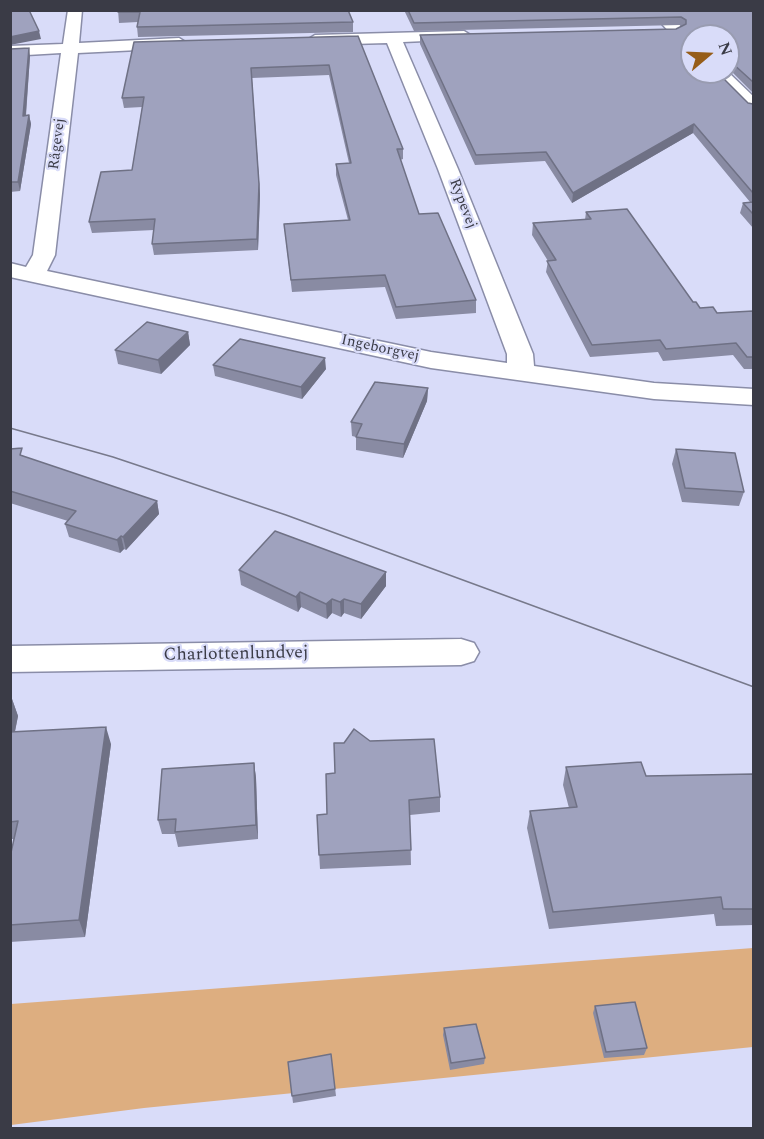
<!DOCTYPE html>
<html>
<head>
<meta charset="utf-8">
<style>
	body { margin:0 }
	#map { position:relative; width:764px; height:1139px; overflow:hidden; background:#d9dcf9; font-family:Spectral,serif }
	canvas { display:block }
	.frame { position:absolute; inset:0; border:12px solid #3a3b46; pointer-events:none }
	.north { position:absolute; left:680px; top:24px; width:60px; height:60px; box-sizing:border-box; background:#d9dcf9; border:2px solid #999cb1; border-radius:50%; rotate:71deg; font-size:16px; font-weight:700; line-height:24px; text-align:center; color:#3a3b46 }
	.north::after { content:''; display:block; margin:auto; width:21px; height:27px; background:#965d19; clip-path:polygon(50% 0,100% 100%,50% 72%,0 100%) }
</style>
</head>
<body>
<div id="map">
<canvas width="764" height="1139"></canvas>
<div class="frame"></div>
<div class="north">N</div>
</div>
<script>
const ctx = document.querySelector('canvas').getContext('2d');
ctx.lineJoin = 'round';
function fill(path, color) { ctx.fillStyle = color; ctx.fill(path, 'evenodd'); }
const toPath = rows => new Path2D(rows.map(r => 'M' + r).join(''));
function strokePath(path, color, width, dash) { ctx.strokeStyle = color; ctx.lineWidth = width; ctx.lineCap = dash ? 'butt' : 'round'; ctx.setLineDash(dash || []); ctx.stroke(path); }
function write(font, color, halo, rows, align = 'center') {
  ctx.font = font + ' Spectral,serif'; ctx.lineWidth = 4.5; ctx.setLineDash([]); ctx.textBaseline = 'middle'; ctx.strokeStyle = halo; ctx.fillStyle = color; for (const [text, x, y, turn = 0] of rows) {
    ctx.save(); ctx.translate(x, y); ctx.rotate((+turn || 0) * Math.PI / 180); ctx.textAlign = isNaN(turn) ? turn : align; if (halo) ctx.strokeText(text, 0, 0); ctx.fillText(text, 0, 0); ctx.restore();
  }
}
fill(toPath([
	[753,948,753,1047,144,1108,11,1125,11,1004]
]), '#ddae80');
const minor = toPath([
	[68,10,82,10,79,43,179,38,187,43,179,48,78,53,55,255,47,271,431,352,507,363,507,354,438,169,387,43,315,45,307,40,315,35,464,31,472,36,470,39,403,42,458,169,533,354,534,366,654,383,754,389,754,405,654,399,431,368,10,277,10,263,26,267,33,255,61,53,10,56,10,46,63,44,68,10],
	[649,10,665,10,692,38,692,52,686,50,649,10],
	[710,72,728,72,754,97,754,112,748,111,710,72],
	[461,639,474,643,479,652,474,661,461,665,10,672,10,646,461,639]
]);
strokePath(minor, '#8a8da8', 3);
fill(minor, '#fff');
strokePath(toPath([
	[10,428,113,457,286,515,754,687]
]), '#77798b', 1.5);
fill(toPath([
	[118,10,353,22,353,32,138,37,137,27,138,22,119,23],
	[404,10,753,10,753,93,730,70,728,70,728,36,692,72,748,103,753,104,753,228,740,213,743,203,750,202,693,133,572,203,545,161,475,165,420,44,420,35,676,29,682,26,680,25,414,31],
	[358,36,403,149,403,159,400,160,419,214,476,300,476,313,396,319,385,287,292,292,284,224,348,220,336,175,336,164,349,163,329,75,252,78,260,195,258,250,154,255,152,244,154,230,92,233,89,222,132,170,142,107,124,108,122,98],
	[10,49,30,56,26,116,29,115,31,124,20,191,10,192],
	[586,212,700,308,717,313,753,311,753,369,744,369,733,355,663,361,658,352,590,357,546,272,548,261,532,235,533,223,585,220],
	[188,332,190,345,161,374,118,364,115,350],
	[213,365,326,369,302,399,215,376],
	[428,388,427,401,403,458,356,450,356,437,352,436,351,422],
	[10,449,24,457,157,501,159,514,126,550,124,549,120,553,69,537,65,524,68,521,10,503],
	[676,449,744,492,739,506,682,502,672,464],
	[239,570,386,586,361,619,344,613,341,617,332,613,327,619,301,607,298,612,241,585],
	[10,699,12,699,18,716,15,732,111,744,85,937,10,942,10,857,14,839,10,839],
	[254,763,256,778,258,839,178,847,175,834,162,834,158,820],
	[566,767,646,776,753,774,753,925,716,926,714,914,549,929,527,828,530,811,569,808,563,785],
	[326,774,440,797,440,812,410,815,411,865,320,869,317,815,327,814],
	[595,1006,647,1048,644,1055,604,1058,593,1013],
	[444,1028,485,1058,484,1064,450,1070,443,1035],
	[331,1054,336,1096,293,1103,288,1062]
]), '#898ba3');
fill(toPath([
	[39,31,41,39,10,45,10,37],
	[29,48,30,56,25,125,23,116],
	[251,68,260,195,258,250,257,239],
	[29,115,31,124,20,191,18,182],
	[694,124,693,133,572,203,573,193],
	[188,332,190,345,161,374,158,360],
	[325,358,326,369,302,399,301,387],
	[428,388,427,401,403,458,404,444],
	[157,501,159,514,126,550,123,537],
	[121,536,124,549,120,553,117,540],
	[386,572,386,586,361,619,361,604],
	[300,592,301,607,298,612,296,597],
	[332,599,332,613,327,619,326,604],
	[344,599,344,613,341,617,340,602],
	[12,699,18,716,11,750,10,704],
	[106,727,111,744,85,937,79,920],
	[254,763,256,778,258,839,256,825]
]), '#6f7185');
const building = toPath([
	[10,10,29,10,39,31,10,37,10,10],
	[118,10,348,10,353,22,137,27,140,12,118,12,118,10],
	[408,10,753,10,753,82,731,62,728,62,728,36,692,36,692,72,717,72,748,103,753,104,753,193,694,124,573,193,546,152,476,155,420,35,676,29,686,24,686,20,681,17,414,23,408,10],
	[358,36,403,149,397,149,419,214,438,213,476,300,396,307,385,275,291,280,284,224,350,220,336,164,351,163,329,65,251,68,259,184,257,239,152,244,155,219,89,222,101,172,132,170,144,97,122,98,134,42,358,36],
	[29,48,23,116,29,115,18,182,10,182,10,49,29,48],
	[753,202,753,214,743,203,753,202],
	[627,209,693,302,696,302,700,308,713,307,717,313,753,311,753,357,747,357,736,343,666,349,660,340,592,345,547,261,556,260,533,223,591,219,586,212,627,209],
	[147,322,188,332,158,360,115,350,147,322],
	[240,339,325,358,301,387,213,365,240,339],
	[375,382,428,388,404,444,356,437,362,424,351,422,375,382],
	[22,448,20,455,157,501,123,537,121,536,117,540,65,524,76,511,10,491,10,449,22,448],
	[676,449,735,453,744,492,685,488,676,449],
	[275,531,386,572,361,604,344,599,340,602,332,599,326,604,300,592,296,597,239,570,275,531],
	[106,727,79,920,10,925,10,857,18,821,10,822,10,732,106,727],
	[354,729,370,741,434,739,440,797,409,800,411,850,319,855,317,815,327,814,326,774,335,773,334,743,344,743,354,729],
	[641,762,646,776,753,774,753,909,723,909,721,897,553,912,530,811,577,807,566,767,641,762],
	[254,763,256,825,175,832,176,819,158,820,162,769,254,763],
	[635,1002,647,1048,606,1052,595,1006,635,1002],
	[476,1024,485,1058,451,1063,444,1028,476,1024],
	[331,1054,335,1089,292,1096,288,1062,331,1054]
]);
fill(building, '#9fa2be');
strokePath(building, '#6f7185', 1.5);
write('15px', '#3a3b46', '#d9dcf9', [
	["Rågevej",58,144,-83],
	["Rypevej",462,204,69],
	["Ingeborgvej",380,349,12]
]);
write('18px', '#3a3b46', '#d9dcf9', [
	["Charlottenlundvej",236,655,-1]
]);
</script>
</body>
</html>
